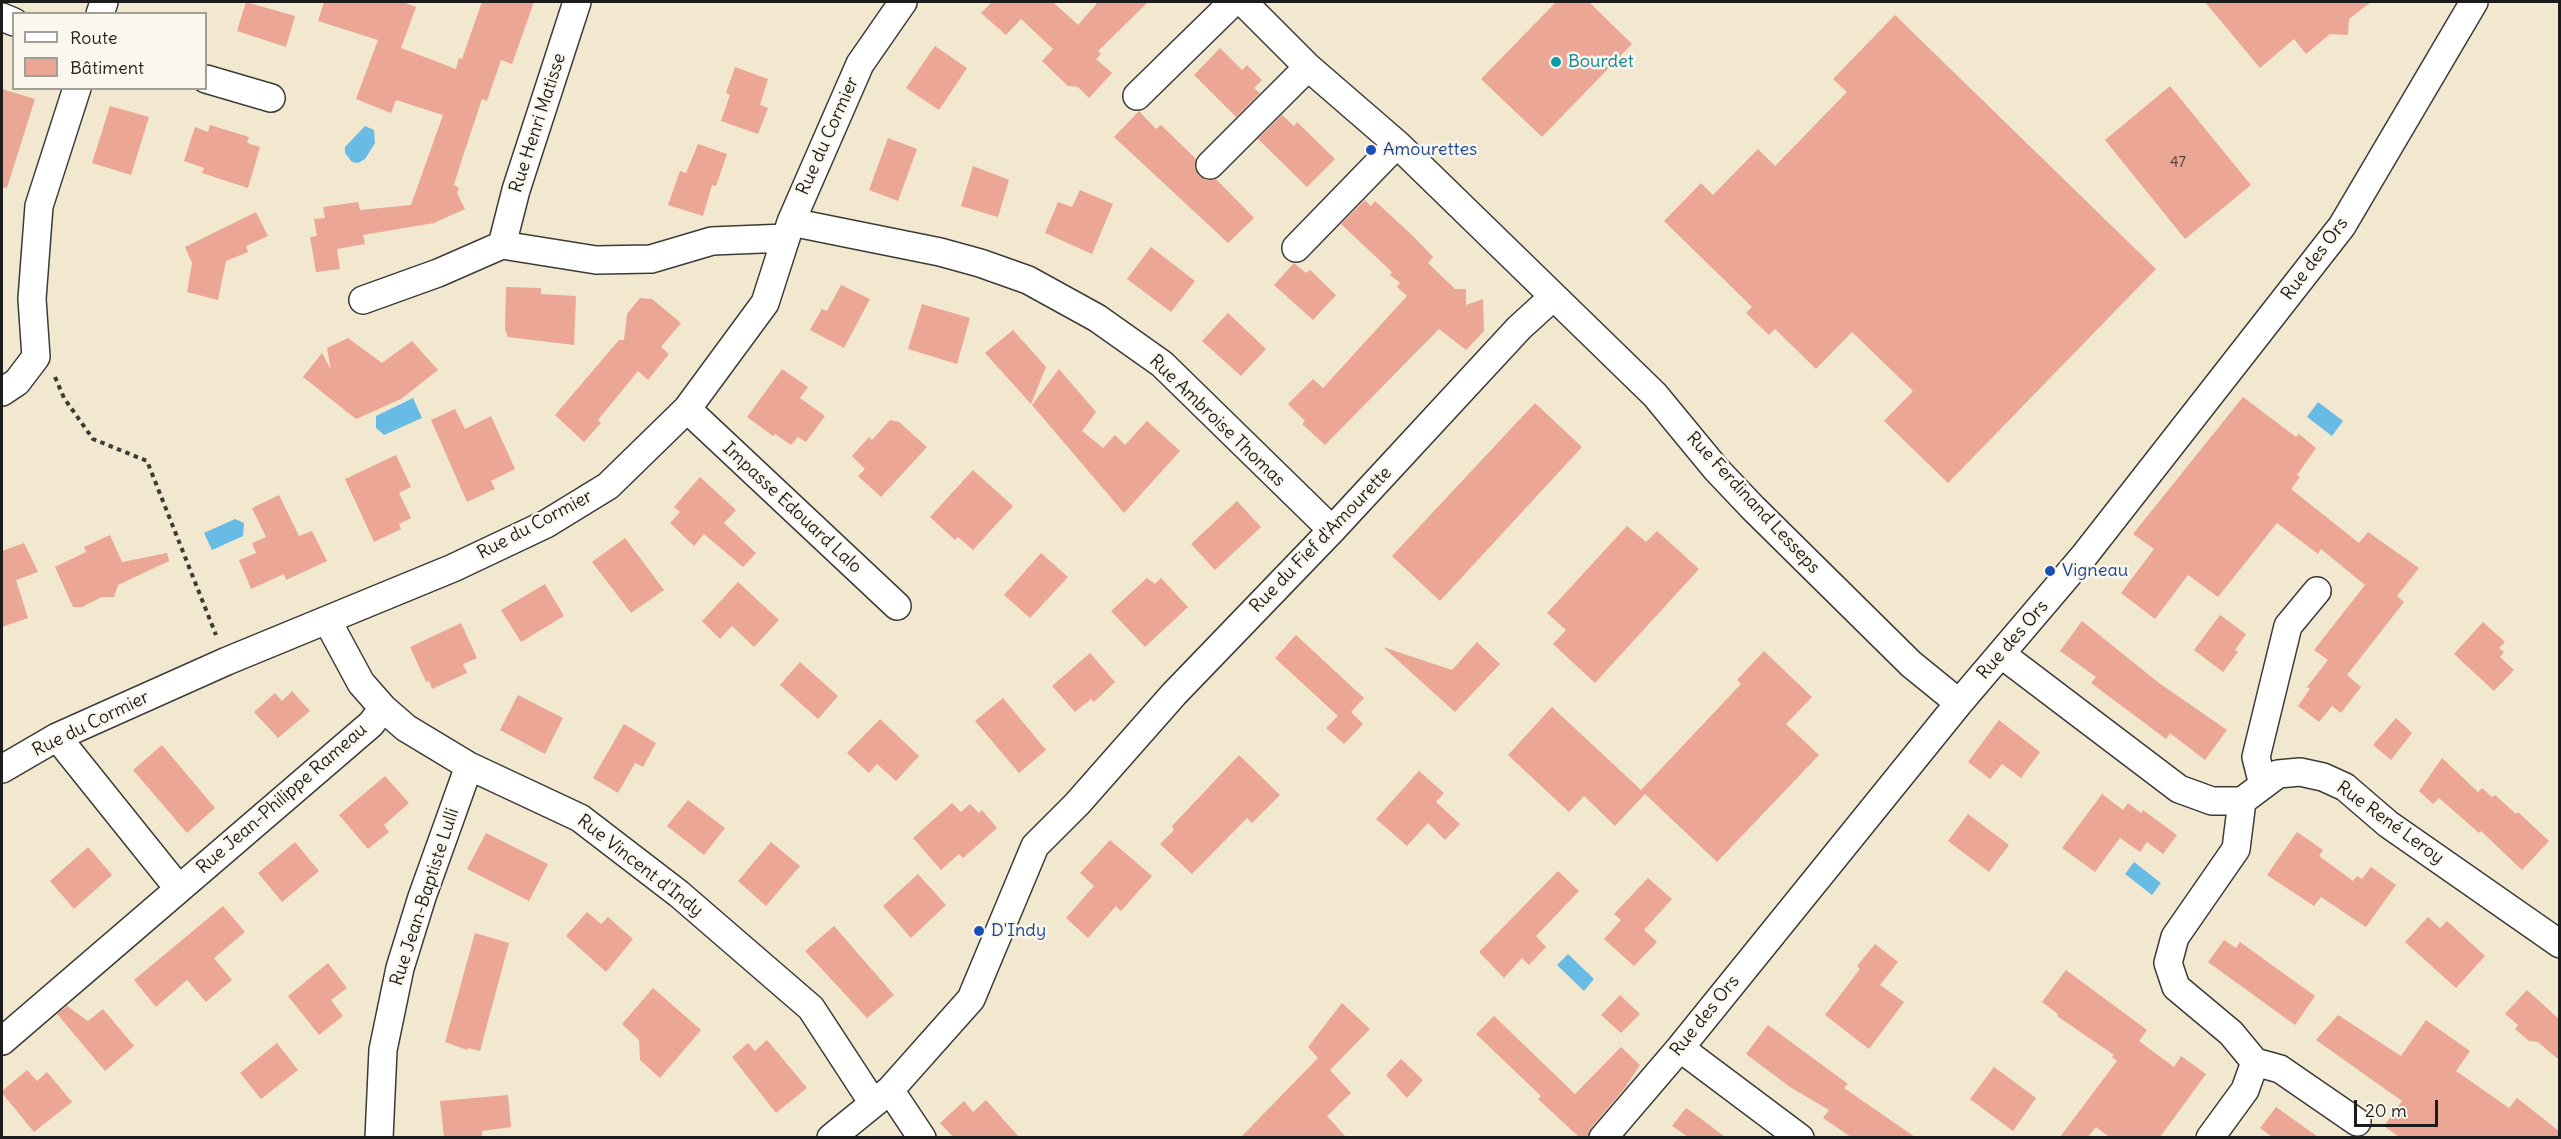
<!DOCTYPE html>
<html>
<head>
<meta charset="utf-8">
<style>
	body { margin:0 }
	#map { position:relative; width:2561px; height:1139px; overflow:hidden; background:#f2e8cf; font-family:Delius,sans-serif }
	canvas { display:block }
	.frame { position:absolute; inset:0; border:3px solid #1c1c1c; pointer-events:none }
	.legend { position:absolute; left:12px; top:12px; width:195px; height:78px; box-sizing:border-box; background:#fbf7ec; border:2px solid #a29f99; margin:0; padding:8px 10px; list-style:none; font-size:18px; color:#1c1c1c }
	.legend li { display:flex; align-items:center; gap:12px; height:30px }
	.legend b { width:30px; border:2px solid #a29f99 }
	.scale { position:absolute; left:2354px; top:1100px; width:84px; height:27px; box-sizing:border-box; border:3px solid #1c1c1c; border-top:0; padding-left:8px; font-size:18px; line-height:21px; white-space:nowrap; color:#1c1c1c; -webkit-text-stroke:4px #fbf7ec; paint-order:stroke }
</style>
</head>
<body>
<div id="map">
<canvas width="2561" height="1139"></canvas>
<div class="frame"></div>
<ul class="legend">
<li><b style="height:8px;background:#fff"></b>Route</li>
<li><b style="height:16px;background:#eba696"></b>Bâtiment</li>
</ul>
<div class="scale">20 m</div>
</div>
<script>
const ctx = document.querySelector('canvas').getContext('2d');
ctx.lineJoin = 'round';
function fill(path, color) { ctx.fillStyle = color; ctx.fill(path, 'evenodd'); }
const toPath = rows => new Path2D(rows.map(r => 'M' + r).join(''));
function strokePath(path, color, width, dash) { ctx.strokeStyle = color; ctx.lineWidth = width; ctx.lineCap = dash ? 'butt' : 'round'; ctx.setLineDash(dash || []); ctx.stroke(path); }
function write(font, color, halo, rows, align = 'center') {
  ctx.font = font + ' Delius,sans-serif'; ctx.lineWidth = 5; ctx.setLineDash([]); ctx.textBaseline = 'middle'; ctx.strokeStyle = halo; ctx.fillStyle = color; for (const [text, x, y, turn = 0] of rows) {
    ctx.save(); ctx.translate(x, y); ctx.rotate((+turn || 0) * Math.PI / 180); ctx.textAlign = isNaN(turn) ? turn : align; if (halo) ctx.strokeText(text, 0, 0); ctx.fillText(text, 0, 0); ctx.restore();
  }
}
fill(toPath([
	[365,126,374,130,375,143,365,159,358,163,352,162,345,153,345,147],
	[413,398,422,418,384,435,376,428,376,416],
	[2318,402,2343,421,2332,436,2307,417],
	[235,519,244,523,243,536,212,550,204,533],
	[2134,862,2161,883,2152,895,2125,874],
	[1568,954,1594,979,1584,991,1557,965]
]), '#68bbe4');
fill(toPath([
	[246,2,295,16,286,47,237,31],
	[324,2,403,2,416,7,401,48,456,69,459,58,462,59,482,2,534,2,512,64,501,60,487,101,482,99,462,159,454,185,459,188,457,193,465,209,434,223,363,235,365,244,337,249,340,269,316,272,310,237,317,236,314,219,325,218,323,207,358,202,360,210,411,205,443,115,396,100,391,113,356,99,378,40,318,21],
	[992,2,1053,2,1078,25,1098,2,1148,2,1098,51,1101,54,1096,59,1112,73,1089,98,1078,87,1068,86,1042,61,1053,49,1021,19,1006,35,981,13],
	[1556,2,1589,2,1632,44,1542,137,1481,79],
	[2205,2,2371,2,2349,19,2348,35,2330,34,2306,54,2294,39,2260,68],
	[1895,15,2156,269,1948,483,1884,421,1913,391,1852,332,1816,369,1775,329,1769,335,1746,313,1752,307,1664,221,1701,183,1713,195,1758,149,1775,166,1847,92,1833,79],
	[935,46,967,68,939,110,906,88],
	[1220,48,1242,70,1247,65,1262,80,1254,88,1260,93,1236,117,1194,75],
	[735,67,768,79,760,105,768,108,758,134,721,121,730,95,726,93],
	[2170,86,2251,185,2185,239,2105,140],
	[2,89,35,99,7,188,2,187],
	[110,106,149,117,131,175,92,163],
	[1139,111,1156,129,1161,125,1196,159,1195,168,1199,176,1207,180,1216,179,1254,218,1228,243,1114,137],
	[1282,115,1294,126,1297,122,1335,159,1307,187,1258,139],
	[210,125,249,137,247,143,260,147,248,188,202,173,204,168,184,161,195,127,208,132],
	[888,138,917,149,898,201,869,190],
	[698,144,727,154,716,186,712,185,703,216,668,205,680,171,686,173],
	[973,166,1009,180,998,217,961,206],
	[1080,190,1113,204,1092,254,1045,233,1058,202,1072,207],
	[1365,200,1371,206,1375,201,1413,236,1433,257,1428,263,1455,289,1466,289,1466,305,1483,299,1484,331,1466,350,1439,329,1325,445,1302,424,1305,421,1288,404,1313,379,1323,388,1407,296,1397,287,1400,283,1390,275,1392,272,1341,224],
	[256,212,268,236,246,246,248,252,226,261,218,300,187,292,192,263,185,247],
	[1151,247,1195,281,1171,312,1127,279],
	[1294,263,1306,273,1310,270,1336,295,1313,320,1274,285],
	[841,285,870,299,844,348,810,330,822,309,827,311],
	[506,287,541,288,541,294,576,296,574,345,508,337,505,329],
	[640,298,652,299,681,323,661,347,669,354,648,380,638,371,598,420,601,423,584,442,555,415,619,340,624,340,627,314],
	[922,304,970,318,957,364,908,349],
	[1228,313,1266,349,1241,376,1202,341],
	[1013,330,1046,367,1031,404,985,353],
	[348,338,382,363,412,341,438,370,401,399,356,419,303,377,322,353,331,370,327,348],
	[782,369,808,387,800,398,825,416,806,442,798,437,791,445,775,434,773,436,747,417],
	[1059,369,1096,412,1082,431,1103,448,1115,435,1125,445,1147,421,1180,451,1124,513,1032,405],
	[2243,397,2296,437,2299,434,2316,448,2297,475,2300,477,2291,489,2359,543,2368,532,2419,568,2397,596,2404,602,2347,675,2361,687,2341,713,2332,706,2319,722,2298,706,2310,689,2307,687,2328,660,2314,650,2365,585,2321,549,2318,554,2277,523,2218,597,2188,575,2155,619,2121,593,2154,549,2133,534],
	[1535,403,1582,447,1440,601,1392,556],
	[455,409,465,429,491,416,515,469,491,481,495,489,467,502,431,420],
	[890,420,899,422,927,447,881,497,858,476,865,469,852,456,869,437,872,440],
	[396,455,411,487,399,493,411,518,399,524,401,529,374,542,345,479],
	[973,470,1013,506,973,550,958,537,955,540,930,517],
	[700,477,736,510,724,523,756,553,743,567,704,534,694,546,670,523,680,512,674,507],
	[279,495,299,536,312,531,327,561,286,580,284,574,251,589,239,560,256,553,252,543,266,537,252,508],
	[1237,501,1261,527,1215,570,1191,544],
	[1627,526,1646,542,1657,531,1699,569,1595,683,1553,644,1566,630,1547,613],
	[110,535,122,562,167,553,169,561,118,585,114,597,102,597,82,607,73,607,55,567,86,552,84,547],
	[625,538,664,590,631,613,592,562],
	[24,543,38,572,16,580,28,618,2,627,2,551],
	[1041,553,1068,577,1030,618,1004,595],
	[1147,578,1155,584,1161,578,1188,607,1145,647,1111,611],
	[738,582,779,620,754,647,732,626,720,639,702,621],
	[545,584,564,616,521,642,501,610],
	[2220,615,2246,634,2235,650,2238,652,2223,672,2194,650],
	[2082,621,2159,683,2227,730,2205,760,2170,733,2166,739,2091,683,2096,677,2060,651],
	[2483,622,2505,642,2499,648,2504,652,2500,657,2514,670,2494,691,2454,654],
	[461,623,477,658,463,664,467,673,432,689,429,681,426,682,410,647],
	[1296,635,1364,698,1351,712,1363,724,1344,744,1326,728,1338,716,1275,658],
	[1477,642,1500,664,1455,712,1383,647,1452,670],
	[1764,651,1812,697,1786,724,1819,755,1717,862,1645,794,1615,826,1584,796,1569,812,1508,755,1552,707,1641,790,1741,684,1737,680],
	[1090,653,1115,682,1094,702,1091,699,1075,712,1052,686],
	[800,662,838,696,818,719,780,685],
	[292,691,310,711,278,738,254,712,275,693,282,701],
	[518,695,563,718,545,754,500,730],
	[1003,698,1046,750,1019,773,975,721],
	[2396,718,2412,733,2391,760,2373,745],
	[880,719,919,756,896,781,877,764,869,773,847,753],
	[1999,720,2040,752,2021,778,2002,764,1990,779,1968,762],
	[624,724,656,743,643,767,635,763,618,793,593,778],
	[162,745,215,808,187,833,133,770],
	[1239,755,1280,795,1252,823,1247,818,1192,874,1160,844,1174,830,1172,826],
	[2442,758,2478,792,2482,788,2492,797,2495,795,2516,814,2518,812,2549,841,2522,870,2481,831,2479,833,2439,798,2433,804,2419,791],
	[1419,771,1444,793,1436,802,1460,824,1445,840,1428,823,1407,846,1376,819],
	[385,776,409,803,384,825,389,832,368,849,339,815],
	[2102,794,2123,810,2128,803,2141,813,2143,810,2177,835,2163,854,2147,842,2140,852,2120,838,2095,872,2062,848],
	[688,800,725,828,704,855,667,826],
	[952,803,961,812,970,804,979,813,982,810,997,828,963,858,959,854,941,870,913,838],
	[1968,814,2009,845,1989,872,1948,841],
	[2297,832,2323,850,2319,856,2353,881,2357,876,2362,879,2371,867,2396,885,2366,927,2321,897,2314,906,2267,875],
	[486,833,548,864,529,901,467,869],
	[1110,840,1152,876,1121,911,1116,906,1088,938,1066,918,1094,886,1080,873],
	[295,842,319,871,282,902,258,873],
	[771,842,800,866,766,906,738,881],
	[88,847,112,875,74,909,50,881],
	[1558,871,1579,891,1536,936,1546,947,1529,965,1522,958,1504,978,1479,952],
	[918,874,946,905,911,938,883,906],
	[1648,878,1672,899,1644,930,1657,942,1634,966,1604,939,1621,920,1614,914],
	[223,906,245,932,214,958,232,980,206,1002,187,980,156,1007,134,980],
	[587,912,601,924,608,917,633,939,606,972,566,936],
	[2428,917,2440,928,2447,921,2485,956,2456,988,2405,942],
	[834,926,894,995,867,1018,805,951],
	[475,933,509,943,480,1051,468,1048,467,1050,445,1042],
	[2224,940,2236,948,2240,942,2315,996,2295,1025,2208,962],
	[1875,944,1898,962,1880,985,1904,1002,1869,1049,1825,1015,1860,969,1857,966],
	[328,963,347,988,331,1000,343,1016,319,1035,288,996],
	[2066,970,2147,1030,2139,1041,2174,1067,2181,1056,2206,1074,2160,1137,2109,1137,2096,1127,2088,1137,2060,1137,2117,1061,2112,1057,2114,1055,2057,1016,2058,1014,2042,1002],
	[653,988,701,1030,660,1078,640,1060,639,1040,622,1024],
	[2527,990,2559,1019,2559,1060,2538,1042,2529,1041,2515,1029,2518,1025,2505,1014],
	[1620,995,1640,1014,1621,1033,1601,1015],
	[1342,1003,1370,1029,1330,1070,1351,1093,1327,1116,1346,1137,1241,1137,1318,1058,1308,1047],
	[67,1006,88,1021,103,1009,134,1046,105,1071,57,1014],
	[2338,1015,2401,1056,2426,1020,2470,1051,2456,1071,2509,1108,2517,1098,2559,1131,2559,1137,2399,1137,2384,1126,2402,1101,2316,1040],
	[1494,1016,1575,1094,1621,1047,1640,1065,1624,1089,1591,1128,1588,1137,1579,1137,1538,1099,1541,1096,1476,1034],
	[1768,1025,1844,1081,1848,1084,1844,1088,1915,1137,1851,1137,1823,1118,1829,1110,1790,1087,1746,1054],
	[767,1040,807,1088,776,1113,732,1057,748,1043,755,1051],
	[277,1043,298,1070,261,1099,240,1073],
	[1401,1059,1423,1080,1407,1098,1386,1075],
	[1994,1067,2036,1098,2013,1131,1970,1099],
	[27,1070,37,1081,47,1072,72,1102,34,1132,2,1093,2,1091],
	[508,1095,511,1127,482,1131,482,1137,444,1137,440,1101],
	[986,1100,1019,1137,953,1137,940,1123,964,1101,973,1112],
	[2276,1107,2318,1137,2272,1137,2260,1128],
	[1686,1108,1700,1118,1725,1137,1688,1137,1672,1126]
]), '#eba696');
const street = toPath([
	[1243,2,1308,67,1397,144,1655,395,1716,469,1753,508,1911,664,1959,703],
	[100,14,104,2],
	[2,17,14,22],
	[206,79,271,98],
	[1137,96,1233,2],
	[1210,165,1308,67],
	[791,222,940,252,980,263,1028,280,1097,318,1162,364,1332,530],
	[502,245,516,190,577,2],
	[1296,248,1397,144],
	[363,300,438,273,502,245,596,260,651,259,712,241,786,238],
	[2,392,17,382,36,357,32,299,39,206,77,88],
	[687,409,897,606],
	[327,620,361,683,383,708,406,728,469,766,580,818,679,894,811,1008,873,1103],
	[2001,654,2179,789,2212,801,2242,801,2278,774,2300,772,2323,777,2345,787,2388,824,2560,944],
	[57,737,179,889],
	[2,769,57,737,227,661,453,568,546,524,608,486,687,409,765,303,791,222,860,64,903,2],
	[2263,785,2256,757,2288,626,2317,591],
	[2,1041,371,724,383,708],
	[1680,1048,1800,1138],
	[2255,1062,2280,1069,2357,1122],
	[890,1090,922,1138],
	[379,1138,383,1050,400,968,422,897,469,766],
	[831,1138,890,1090,971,999,1035,846,1077,804,1174,694,1332,530,1519,328,1553,297],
	[1603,1138,1680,1048,1959,703,2084,556,2342,226,2474,2],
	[2210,1138,2245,1090,2255,1062,2231,1033,2176,987,2168,963,2175,937,2236,849,2242,801]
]);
strokePath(street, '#3c3b37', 30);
strokePath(toPath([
	[55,377,64,398,93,439,147,461,216,635]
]), '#3c3b37', 4, [4.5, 4.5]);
strokePath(street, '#fff', 27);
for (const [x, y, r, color] of [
	[1556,62,6,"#0f9aa8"],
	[1371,150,6,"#1a4fb4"],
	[2050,571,6,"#1a4fb4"],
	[979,931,6,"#1a4fb4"]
]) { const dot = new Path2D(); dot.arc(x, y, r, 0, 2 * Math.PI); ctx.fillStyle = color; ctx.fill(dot); strokePath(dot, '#fbf7ec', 2); }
write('15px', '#503e3a', null, [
	["47",2178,163]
]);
write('18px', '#0d838f', '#fbf7ec', [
	["Bourdet",1568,62]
], 'left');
write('18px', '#1c1c1c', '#fbf7ec', [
	["Rue Henri Matisse",538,123,-72],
	["Rue du Cormier",828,136,-66],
	["Rue des Ors",2315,259,-53],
	["Rue Ambroise Thomas",1217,421,44],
	["Rue Ferdinand Lesseps",1753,503,47],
	["Impasse Edouard Lalo",792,508,43],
	["Rue du Cormier",535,525,-28],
	["Rue du Fief d'Amourette",1321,540,-46],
	["Rue des Ors",2013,640,-49],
	["Rue du Cormier",91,724,-26],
	["Rue Jean-Philippe Rameau",282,799,-41],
	["Rue René Leroy",2390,823,36],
	["Rue Vincent d'Indy",640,866,38],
	["Rue Jean-Baptiste Lulli",425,897,-72],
	["Rue des Ors",1705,1016,-51]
]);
write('18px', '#164399', '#fbf7ec', [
	["Amourettes",1383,150],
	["Vigneau",2062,571],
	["D'Indy",991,931]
], 'left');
</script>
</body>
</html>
